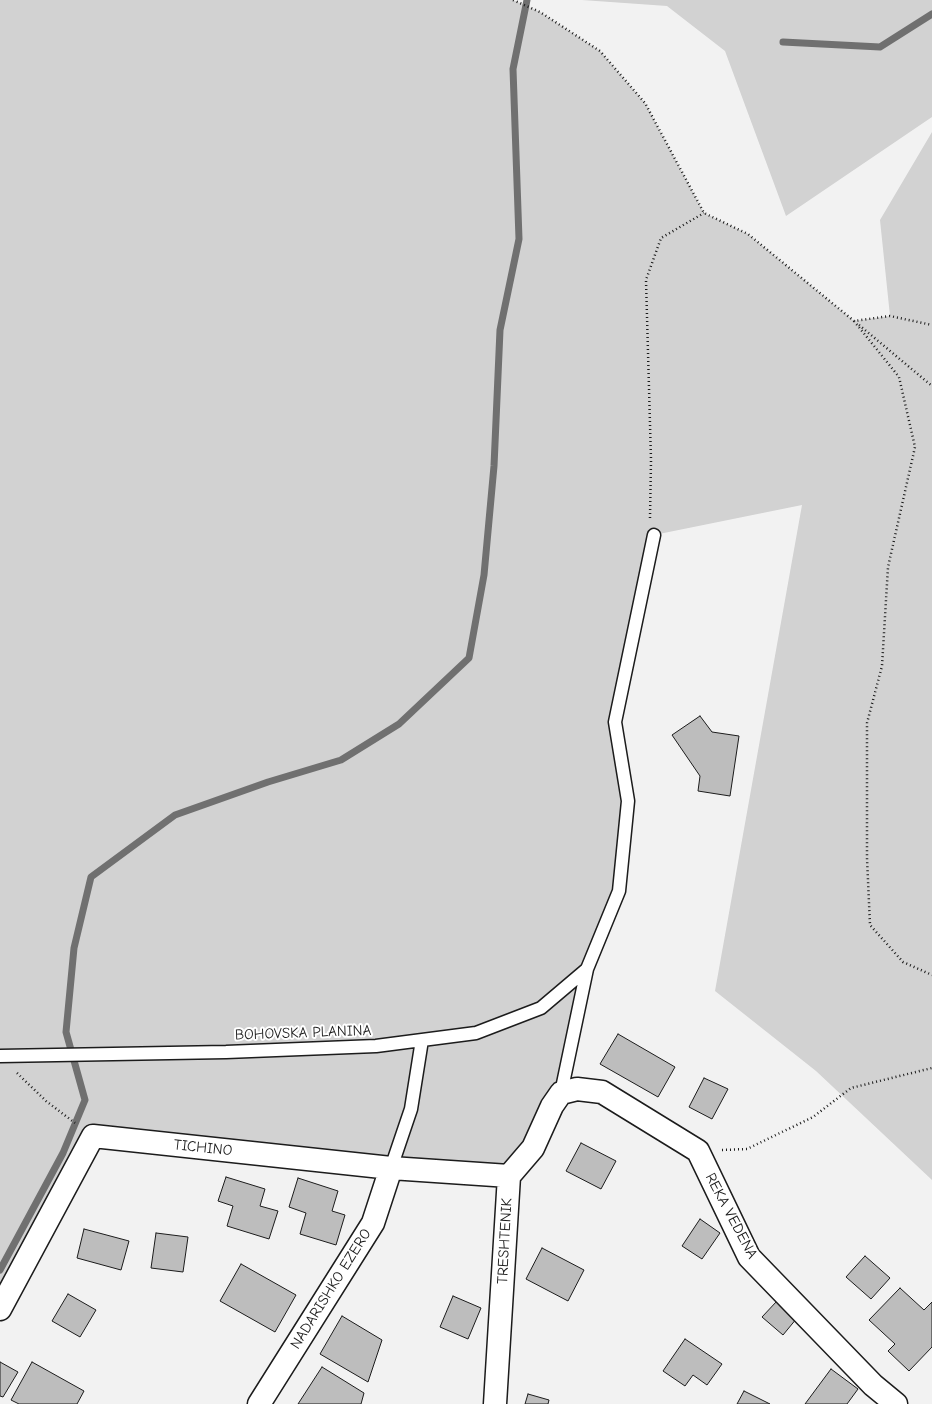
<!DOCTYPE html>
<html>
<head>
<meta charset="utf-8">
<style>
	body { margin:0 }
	canvas { display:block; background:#f2f2f2 }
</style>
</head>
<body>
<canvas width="932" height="1404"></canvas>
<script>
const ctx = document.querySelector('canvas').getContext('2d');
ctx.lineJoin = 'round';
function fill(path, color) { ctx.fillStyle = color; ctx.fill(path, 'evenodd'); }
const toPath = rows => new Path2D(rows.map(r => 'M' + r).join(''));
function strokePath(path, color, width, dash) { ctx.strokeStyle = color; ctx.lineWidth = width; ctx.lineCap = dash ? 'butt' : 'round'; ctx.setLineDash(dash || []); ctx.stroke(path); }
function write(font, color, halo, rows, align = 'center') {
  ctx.font = font + ' "Comic Neue",sans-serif'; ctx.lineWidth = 4; ctx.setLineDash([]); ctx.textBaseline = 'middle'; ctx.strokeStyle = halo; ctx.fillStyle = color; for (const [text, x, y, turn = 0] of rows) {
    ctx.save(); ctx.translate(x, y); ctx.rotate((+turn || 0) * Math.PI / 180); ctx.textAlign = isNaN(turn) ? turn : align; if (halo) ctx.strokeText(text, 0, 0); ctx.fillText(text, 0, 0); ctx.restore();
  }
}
fill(toPath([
	[0,0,513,0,540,12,600,51,645,103,704,213,748,234,854,321,890,316,880,220,932,132,932,1180,816,1071,715,991,802,505,654,535,615,722,628,801,619,891,587,969,561,1093,509,1176,93,1136,0,1309],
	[582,0,932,0,932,117,786,216,725,51,667,6]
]), '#d2d2d2');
strokePath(toPath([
	[783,42,880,47,932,14],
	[0,1270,63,1153,85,1100,66,1032,74,948,91,877,175,815,268,782,341,760,399,724,469,658,484,575,494,466,500,330,519,239,513,69,527,0]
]), '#707070', 7);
const building = toPath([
	[700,716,712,732,739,736,730,796,698,791,700,776,672,735,700,716],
	[618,1034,675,1067,658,1097,600,1064,618,1034],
	[704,1078,728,1089,712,1119,689,1107,704,1078],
	[581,1143,616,1161,601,1189,566,1171,581,1143],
	[226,1177,265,1189,260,1206,278,1211,269,1239,227,1226,233,1206,218,1201,226,1177],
	[298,1178,338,1191,332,1211,345,1215,336,1245,300,1234,306,1213,289,1207,298,1178],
	[700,1219,720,1233,702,1259,682,1246,700,1219],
	[84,1229,129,1241,121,1270,77,1258,84,1229],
	[156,1233,188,1237,183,1272,151,1268,156,1233],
	[542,1248,584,1270,568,1301,526,1279,542,1248],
	[865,1256,890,1278,871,1299,846,1277,865,1256],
	[241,1264,296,1295,275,1332,220,1301,241,1264],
	[900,1288,924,1310,932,1302,932,1347,909,1371,888,1351,895,1344,869,1320,900,1288],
	[68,1294,96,1310,80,1337,52,1321,68,1294],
	[453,1296,481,1308,468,1339,440,1327,453,1296],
	[777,1301,797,1318,783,1335,762,1317,777,1301],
	[342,1316,382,1340,368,1382,320,1354,342,1316],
	[685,1339,722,1364,707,1385,693,1375,685,1386,663,1371,685,1339],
	[0,1362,18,1372,3,1397,0,1396,0,1362],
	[32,1362,84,1391,77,1404,19,1404,11,1400,32,1362],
	[322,1367,364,1393,361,1404,298,1404,322,1367],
	[831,1369,858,1389,847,1404,805,1404,831,1369],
	[744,1391,770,1404,737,1404,744,1391],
	[528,1394,549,1400,548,1404,525,1404,528,1394]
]);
fill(building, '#bdbdbd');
strokePath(building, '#1c1c1c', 1);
const lane = toPath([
	[0,1056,226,1052,376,1046,476,1033,541,1008,587,969],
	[561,1093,587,969,619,891,628,801,615,722,654,535],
	[391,1168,411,1109,422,1040]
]);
const street = toPath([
	[0,1309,93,1136,391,1168,509,1176],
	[259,1404,373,1223,391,1168],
	[495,1404,509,1176,533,1148,552,1106,561,1093,577,1089,602,1092,698,1151,749,1257,873,1385,896,1404]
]);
strokePath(lane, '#1c1c1c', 15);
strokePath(street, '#1c1c1c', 25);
strokePath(toPath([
	[513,0,540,12,600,51,645,103,704,213,748,234,854,321,890,316,932,325],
	[854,321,899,377,915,447,888,567,882,666,867,723,867,858,870,925,903,962,932,975],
	[859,325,932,386],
	[650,518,651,460,646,280,661,238,704,213],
	[17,1073,46,1101,75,1123],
	[722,1150,747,1149,813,1117,851,1088,932,1068]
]), '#1c1c1c', 2.5, [1, 3]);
strokePath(lane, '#fff', 12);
strokePath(street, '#fff', 22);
write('15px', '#1c1c1c', '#fff', [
	["BOHOVSKA PLANINA",303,1033,-2],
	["TICHINO",203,1148,6],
	["REKA VEDENA",731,1216,62],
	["TRESHTENIK",505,1241,-87],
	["NADARISHKO EZERO",331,1289,-58]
]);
</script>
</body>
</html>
